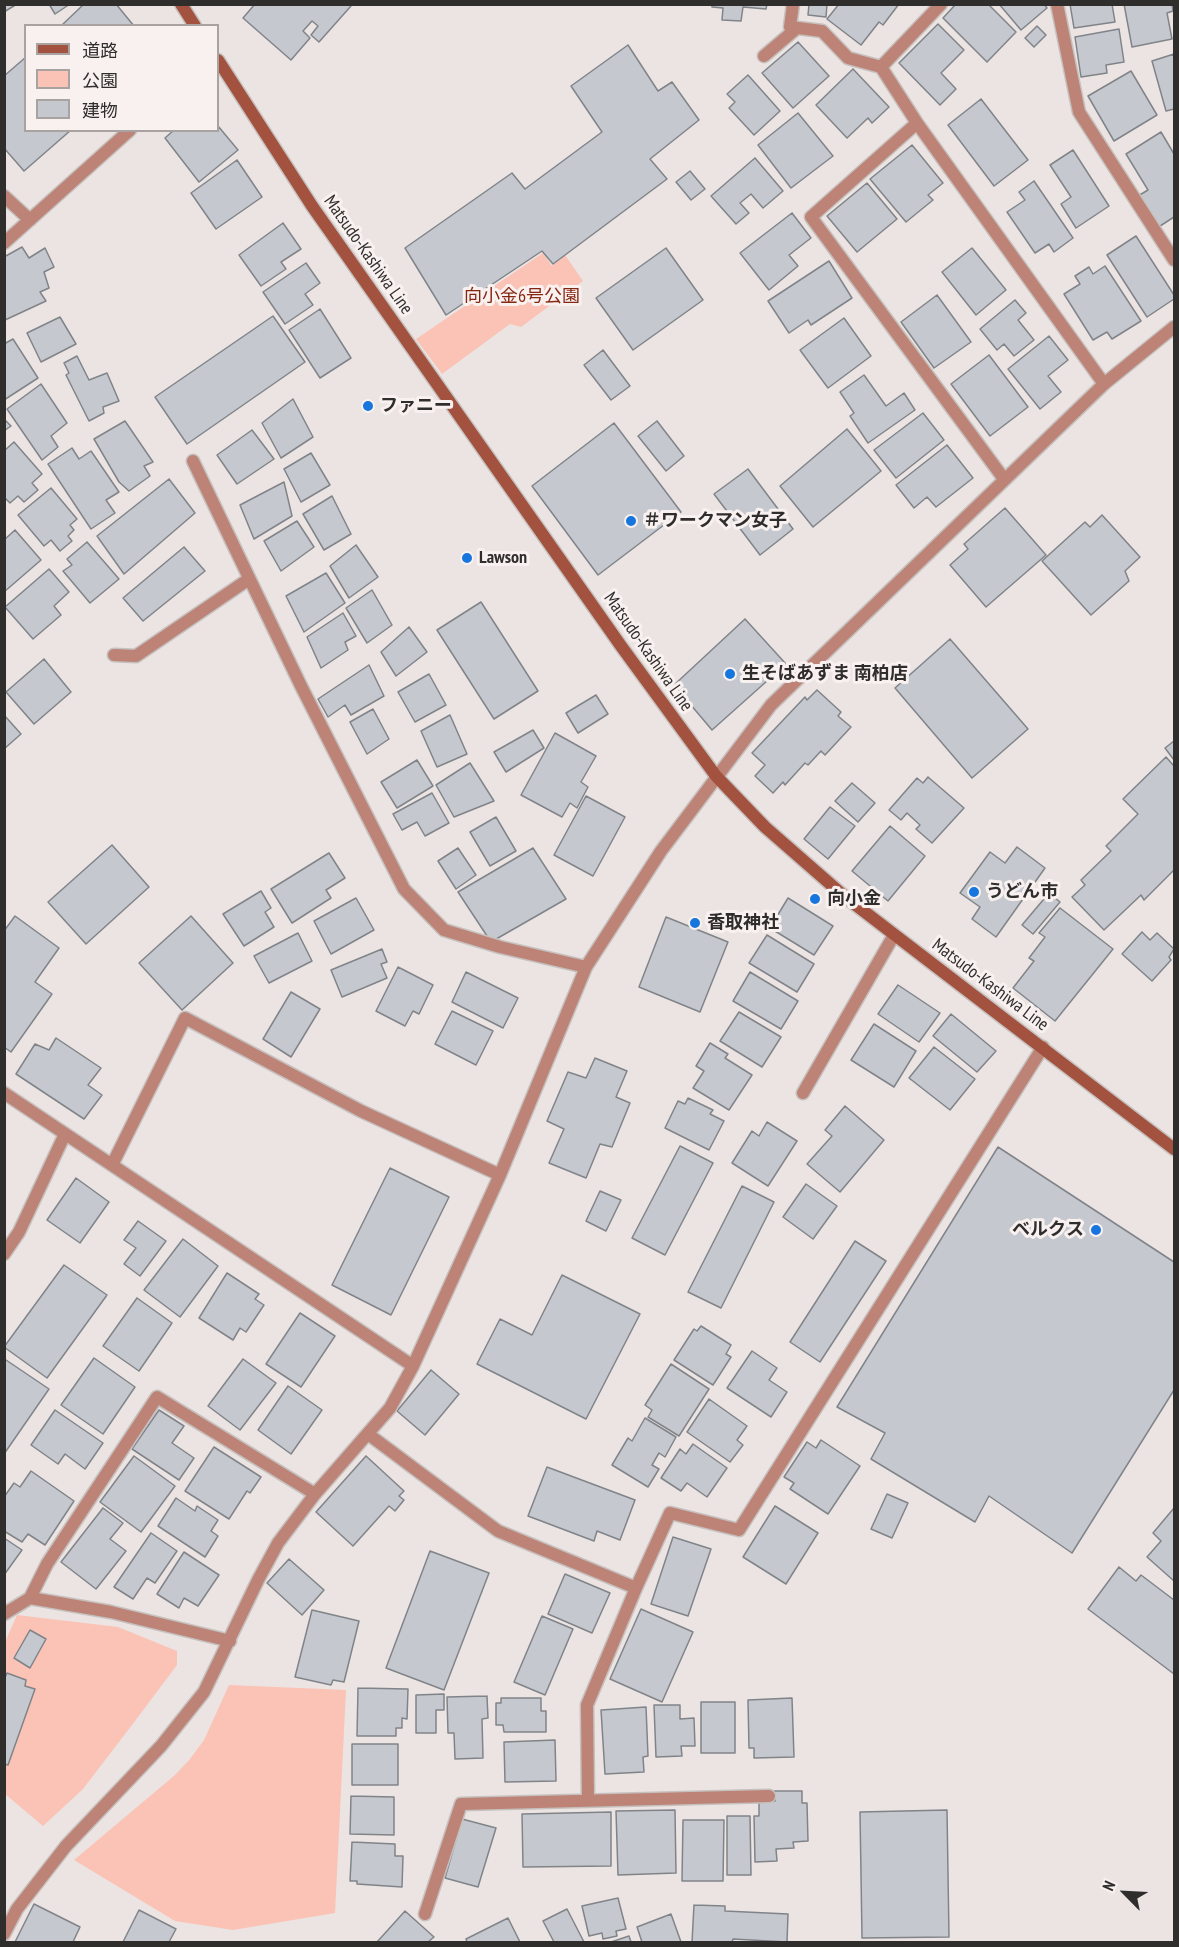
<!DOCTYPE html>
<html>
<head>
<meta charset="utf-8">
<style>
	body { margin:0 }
	#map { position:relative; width:1179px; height:1947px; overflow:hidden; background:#ebe4e2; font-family:"PT Sans Narrow","Noto Sans JP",sans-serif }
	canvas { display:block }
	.frame { position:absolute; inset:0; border:6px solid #302e2d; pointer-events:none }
	.legend { position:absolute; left:24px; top:24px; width:195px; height:108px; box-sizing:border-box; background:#f8f1ef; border:2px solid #a8a3a1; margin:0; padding:8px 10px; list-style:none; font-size:18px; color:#302e2d }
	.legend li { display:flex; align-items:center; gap:12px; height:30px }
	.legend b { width:30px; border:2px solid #a8a3a1 }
	.north { position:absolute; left:1095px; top:1863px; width:60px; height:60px; -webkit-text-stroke:4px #f8f1ef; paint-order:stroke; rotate:294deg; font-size:16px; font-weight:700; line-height:24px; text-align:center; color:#302e2d }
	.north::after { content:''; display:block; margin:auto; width:21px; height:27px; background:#302e2d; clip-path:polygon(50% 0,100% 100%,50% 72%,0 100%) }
</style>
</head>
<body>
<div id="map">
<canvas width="1179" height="1947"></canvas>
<div class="frame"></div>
<ul class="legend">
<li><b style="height:8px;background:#a2523f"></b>道路</li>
<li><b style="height:16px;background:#fac3b5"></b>公園</li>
<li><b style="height:16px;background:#c5c9cf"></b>建物</li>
</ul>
<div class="north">N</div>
</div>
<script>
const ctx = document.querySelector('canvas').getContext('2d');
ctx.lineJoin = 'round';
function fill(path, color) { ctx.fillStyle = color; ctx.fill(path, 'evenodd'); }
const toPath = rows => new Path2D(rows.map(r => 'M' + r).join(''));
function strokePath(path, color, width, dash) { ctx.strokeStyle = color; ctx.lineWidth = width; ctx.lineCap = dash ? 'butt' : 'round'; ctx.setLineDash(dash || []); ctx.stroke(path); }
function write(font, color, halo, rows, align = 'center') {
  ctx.font = font + ' "PT Sans Narrow","Noto Sans JP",sans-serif'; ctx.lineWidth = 6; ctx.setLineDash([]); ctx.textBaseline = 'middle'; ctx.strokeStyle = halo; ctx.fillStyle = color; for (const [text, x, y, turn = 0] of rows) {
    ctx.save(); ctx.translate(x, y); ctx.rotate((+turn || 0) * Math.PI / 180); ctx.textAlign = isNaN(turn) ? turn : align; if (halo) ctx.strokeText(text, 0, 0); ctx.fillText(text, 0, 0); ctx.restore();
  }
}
fill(toPath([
	[543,253,552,266,565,255,583,281,521,327,510,324,442,374,416,339],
	[17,1615,118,1627,177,1651,177,1665,132,1725,83,1789,43,1826,5,1794,5,1642],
	[229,1685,346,1690,335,1913,233,1930,175,1921,74,1860,175,1775,190,1759,204,1740]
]), '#fac3b5');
const building = toPath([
	[4,4,17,4,4,12,4,4],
	[49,4,70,4,55,14,49,4],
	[84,4,116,4,134,26,61,26,84,4],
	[255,4,350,4,351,6,319,42,311,35,318,26,312,21,303,31,310,38,291,60,243,18,255,4],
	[712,4,767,4,766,9,743,7,741,21,722,20,723,8,712,7,712,4],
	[809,4,827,4,826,17,808,15,809,4],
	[839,4,899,4,883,25,879,22,861,45,827,19,839,4],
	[956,4,988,4,1016,32,987,62,943,18,956,4],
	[999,4,1044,4,1047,8,1021,30,999,4],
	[1070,4,1112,4,1115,22,1074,28,1070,4],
	[1124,4,1172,4,1173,11,1167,13,1172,39,1132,47,1124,4],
	[938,24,964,50,941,73,956,89,940,105,899,63,938,24],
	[1037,26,1046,35,1034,47,1025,38,1037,26],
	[1119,29,1124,62,1106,65,1107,73,1081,77,1075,37,1119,29],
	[798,42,829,76,793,108,762,73,798,42],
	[628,45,658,91,672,82,699,120,650,159,667,179,553,264,542,251,446,315,405,248,512,173,525,189,602,132,571,86,628,45],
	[1174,54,1174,112,1174,109,1166,111,1152,61,1174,54],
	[26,57,26,130,71,130,24,171,4,148,4,76,26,57],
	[853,69,889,107,872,123,868,118,847,138,816,105,853,69],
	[1131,71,1157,115,1114,141,1088,96,1131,71],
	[748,75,780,111,754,135,729,108,735,102,727,94,748,75],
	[981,99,1028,160,994,186,948,125,981,99],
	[798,113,833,156,791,188,758,145,798,113],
	[218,126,238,150,199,182,165,138,174,130,218,130,218,126],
	[1161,132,1174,154,1174,217,1157,228,1138,196,1148,190,1126,154,1161,132],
	[912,145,943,183,928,195,933,200,906,222,870,179,912,145],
	[1073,150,1109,206,1076,228,1061,204,1071,197,1050,165,1073,150],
	[755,158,783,191,763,208,751,194,740,203,749,213,736,224,711,196,755,158],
	[237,160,262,197,216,229,191,193,237,160],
	[690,171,705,189,691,200,676,182,690,171],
	[1034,181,1073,238,1054,252,1049,244,1035,253,1007,212,1025,200,1019,192,1034,181],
	[867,183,897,219,857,252,827,216,867,183],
	[792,213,811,238,789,255,798,266,769,290,740,253,792,213],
	[283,223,301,249,281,262,286,269,261,286,239,255,283,223],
	[1136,236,1174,295,1174,299,1147,317,1107,255,1136,236],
	[22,247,29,258,45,248,54,267,44,272,49,288,40,292,46,301,5,320,4,257,22,247],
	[666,248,703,300,633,350,596,298,666,248],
	[972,248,1006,290,976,315,942,272,972,248],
	[829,261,852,298,811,325,808,320,789,333,768,301,829,261],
	[306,263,320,283,305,294,313,305,285,324,263,292,306,263],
	[1105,266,1141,321,1112,339,1107,332,1093,340,1064,294,1080,284,1075,276,1089,267,1093,274,1105,266],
	[937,295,971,342,934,368,901,322,937,295],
	[1015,300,1026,313,1018,320,1034,340,1014,356,1004,344,997,350,980,329,1015,300],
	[320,309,351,358,320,378,289,330,320,309],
	[273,316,305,362,187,444,155,397,273,316],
	[60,317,76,344,41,362,27,333,60,317],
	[844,318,871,356,828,388,800,350,844,318],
	[1049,336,1068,360,1048,376,1061,392,1040,409,1008,369,1049,336],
	[13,339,38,378,4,400,4,344,13,339],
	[603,350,630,386,611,400,584,365,603,350],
	[989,355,1028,407,990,436,951,384,989,355],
	[77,356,89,380,107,373,119,401,103,407,104,413,89,421,66,375,69,373,64,363,77,356],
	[864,375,886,406,904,393,915,410,868,443,850,416,854,413,840,392,864,375],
	[41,384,67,423,51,436,58,447,42,460,7,409,41,384],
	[293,399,313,437,281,458,262,423,293,399],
	[923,413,944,440,896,478,874,450,923,413],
	[4,419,11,426,4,431,4,419],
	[125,421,153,462,144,466,150,476,129,491,119,482,94,439,125,421],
	[657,421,684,456,666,471,638,436,657,421],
	[614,423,681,512,598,575,532,486,614,423],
	[847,429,881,471,813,527,780,486,847,429],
	[252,430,274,459,237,484,217,455,252,430],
	[14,442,42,474,32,483,38,490,24,502,18,496,10,503,4,497,4,451,14,442],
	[947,445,973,478,936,507,927,497,914,508,896,485,947,445],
	[72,448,79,459,91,451,119,492,106,500,115,513,91,529,48,464,72,448],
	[311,453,330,485,301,502,284,469,311,453],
	[748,469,793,529,760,555,714,494,748,469],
	[169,479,195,513,124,574,97,536,169,479],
	[284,482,292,516,254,539,240,505,284,482],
	[51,488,77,519,70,525,74,530,68,536,72,541,60,551,51,540,44,546,18,515,51,488],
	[332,496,351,534,324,550,303,514,332,496],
	[1005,508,1046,555,986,607,950,565,968,549,964,544,1005,508],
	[1102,515,1140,557,1125,571,1129,581,1091,615,1042,561,1085,522,1090,527,1102,515],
	[297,521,314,547,281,571,264,541,297,521],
	[15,530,41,560,4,592,4,540,15,530],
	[87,542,119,579,90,603,63,571,72,565,67,559,87,542],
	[356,545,378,577,349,598,330,566,356,545],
	[184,547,205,571,143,621,123,598,184,547],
	[49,569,69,592,54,606,61,615,33,639,5,607,49,569],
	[326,573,345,603,304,632,286,596,326,573],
	[372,590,392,625,367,643,346,608,372,590],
	[481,602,538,691,494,719,437,630,481,602],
	[343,613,356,636,345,642,348,650,321,668,307,637,343,613],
	[745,619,786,664,712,730,674,685,745,619],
	[409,627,427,652,396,676,381,652,409,627],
	[950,639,1028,729,972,778,895,688,950,639],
	[44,659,71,692,34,724,6,692,44,659],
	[369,665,384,696,351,715,345,705,328,717,318,699,369,665],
	[429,674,446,705,415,722,398,692,429,674],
	[817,690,841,712,838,716,851,727,825,755,821,751,808,765,805,763,785,785,783,782,773,793,755,776,765,765,752,753,805,697,807,700,817,690],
	[596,695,608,714,578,733,566,713,596,695],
	[373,709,389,739,367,754,350,722,373,709],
	[4,715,21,734,4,749,4,715],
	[450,715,467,754,437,767,421,731,450,715],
	[533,730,544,748,506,772,494,752,533,730],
	[555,733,596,756,581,782,588,787,577,808,570,803,562,817,521,795,555,733],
	[1174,741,1174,760,1165,748,1174,741],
	[1166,757,1174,766,1174,870,1144,900,1141,895,1104,930,1072,897,1085,885,1081,880,1111,851,1106,846,1138,814,1123,799,1166,757],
	[417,760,433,786,397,808,381,782,417,760],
	[470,763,494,801,454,817,436,785,470,763],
	[928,777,964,808,932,843,916,829,920,825,907,813,901,820,889,810,917,778,923,783,928,777],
	[852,783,875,803,858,822,835,801,852,783],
	[432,793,449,823,425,836,417,822,402,830,393,814,432,793],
	[586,796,625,817,593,876,554,855,586,796],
	[830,807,855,826,828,859,804,839,830,807],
	[496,817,516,851,490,866,470,832,496,817],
	[890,826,925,856,888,901,852,871,890,826],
	[112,845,149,887,86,944,48,902,112,845],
	[1017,847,1045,868,996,937,972,919,980,907,960,893,990,852,1005,863,1017,847],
	[458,848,476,875,456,889,438,861,458,848],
	[533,848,566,899,491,942,458,892,533,848],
	[329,853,345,878,326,890,331,898,292,923,271,889,329,853],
	[261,891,271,908,265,912,274,927,244,946,223,914,261,891],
	[1049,893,1060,902,1033,934,1022,925,1049,893],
	[356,898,374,930,331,954,314,921,356,898],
	[788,898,833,926,814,955,770,928,788,898],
	[1060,908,1113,949,1055,1021,1013,988,1034,961,1029,958,1045,937,1039,933,1060,908],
	[15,916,59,948,35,982,52,994,11,1052,4,1047,4,931,15,916],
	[191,916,233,963,182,1010,139,963,191,916],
	[666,917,728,942,700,1012,639,987,666,917],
	[1142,932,1150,940,1157,933,1174,949,1169,957,1171,960,1152,981,1122,954,1142,932],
	[298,933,312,961,269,983,254,956,298,933],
	[767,935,814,964,797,992,749,963,767,935],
	[382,949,387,962,381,964,387,978,342,997,331,970,382,949],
	[398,967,433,985,419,1014,413,1011,405,1026,376,1011,398,967],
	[466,972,518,998,503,1028,452,1002,466,972],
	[750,972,798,1001,781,1029,733,1001,750,972],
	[898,985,940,1013,919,1042,878,1014,898,985],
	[291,992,320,1009,291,1057,263,1039,291,992],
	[452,1011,493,1031,476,1065,435,1044,452,1011],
	[739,1012,781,1037,762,1067,720,1041,739,1012],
	[951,1014,996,1051,977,1072,933,1036,951,1014],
	[874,1024,916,1051,894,1087,851,1060,874,1024],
	[56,1038,101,1068,88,1085,102,1095,84,1119,16,1074,35,1044,49,1050,56,1038],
	[710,1043,728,1054,725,1058,752,1075,729,1110,693,1088,704,1071,696,1066,710,1043],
	[934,1047,975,1079,950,1110,909,1078,934,1047],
	[595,1058,627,1071,616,1097,630,1103,612,1147,600,1144,586,1178,549,1163,564,1129,547,1121,568,1072,586,1078,595,1058],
	[688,1098,713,1110,710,1114,724,1121,709,1150,665,1128,678,1101,685,1104,688,1098],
	[845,1106,884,1140,840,1192,807,1164,832,1136,825,1130,845,1106],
	[767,1122,797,1141,768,1186,732,1163,752,1131,759,1136,767,1122],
	[680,1146,713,1163,665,1255,632,1238,680,1146],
	[998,1147,1174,1262,1174,1390,1072,1553,989,1496,975,1522,871,1459,885,1433,837,1407,998,1147],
	[390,1168,449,1197,391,1315,332,1285,390,1168],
	[76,1178,109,1202,80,1243,47,1220,76,1178],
	[806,1184,837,1206,813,1239,783,1217,806,1184],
	[742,1186,774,1202,721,1308,688,1292,742,1186],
	[600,1191,621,1200,606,1231,586,1221,600,1191],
	[138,1221,166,1241,140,1276,124,1264,136,1248,124,1240,138,1221],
	[183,1239,218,1266,180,1317,144,1290,183,1239],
	[855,1241,886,1261,820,1362,790,1342,855,1241],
	[64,1265,107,1295,47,1378,4,1347,64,1265],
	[227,1273,259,1294,255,1299,264,1305,246,1332,240,1328,233,1340,199,1318,227,1273],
	[562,1275,640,1314,586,1419,477,1364,500,1319,532,1335,562,1275],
	[137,1298,172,1323,139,1371,103,1346,137,1298],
	[300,1313,335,1336,301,1387,266,1364,300,1313],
	[701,1326,731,1345,726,1354,731,1357,713,1385,674,1360,694,1329,697,1331,701,1326],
	[752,1351,777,1368,769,1380,787,1392,771,1417,727,1388,752,1351],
	[94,1358,135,1387,103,1434,61,1405,94,1358],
	[243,1359,276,1383,240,1430,208,1406,243,1359],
	[6,1360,49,1389,4,1454,4,1362,6,1360],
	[671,1364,709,1389,679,1436,648,1417,652,1410,645,1405,671,1364],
	[431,1370,459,1394,425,1435,397,1411,431,1370],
	[288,1386,322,1410,291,1454,258,1430,288,1386],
	[709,1399,747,1426,737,1440,743,1445,730,1462,687,1432,709,1399],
	[55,1410,103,1443,85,1469,65,1454,58,1464,31,1445,55,1410],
	[159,1410,184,1426,172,1443,194,1458,179,1480,132,1449,159,1410],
	[645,1418,676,1437,665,1457,659,1453,652,1465,659,1469,648,1487,612,1465,628,1438,632,1441,645,1418],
	[821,1440,860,1466,828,1514,790,1489,794,1483,784,1477,807,1442,816,1448,821,1440],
	[693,1444,727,1468,707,1497,687,1483,681,1491,661,1478,680,1449,686,1454,693,1444],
	[214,1447,261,1477,250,1493,247,1491,229,1519,185,1491,214,1447],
	[134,1456,175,1486,141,1532,100,1502,134,1456],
	[366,1456,404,1491,399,1496,404,1500,395,1511,389,1506,353,1546,316,1512,366,1456],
	[547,1467,635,1500,620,1540,597,1531,594,1541,528,1516,547,1467],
	[31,1471,74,1501,45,1545,28,1534,22,1542,4,1531,4,1497,14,1483,20,1487,31,1471],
	[887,1494,908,1503,892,1538,871,1529,887,1494],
	[176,1498,195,1511,197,1506,218,1520,211,1531,218,1536,205,1557,158,1526,176,1498],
	[775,1506,818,1533,786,1584,743,1557,775,1506],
	[103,1508,123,1523,110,1539,126,1551,96,1589,61,1562,103,1508],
	[1174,1508,1174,1581,1147,1557,1161,1541,1153,1533,1174,1508],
	[151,1533,177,1551,155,1583,147,1578,133,1599,114,1587,151,1533],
	[673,1537,711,1549,688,1616,651,1604,673,1537],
	[4,1538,22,1550,4,1575,4,1538],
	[430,1551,489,1573,444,1690,386,1668,430,1551],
	[184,1552,219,1575,198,1606,184,1598,179,1608,157,1594,184,1552],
	[289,1559,324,1590,302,1615,267,1583,289,1559],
	[1119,1567,1136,1581,1141,1575,1174,1600,1174,1674,1088,1609,1119,1567],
	[565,1574,610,1593,592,1633,548,1614,565,1574],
	[641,1609,693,1632,662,1702,610,1679,641,1609],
	[312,1610,359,1621,344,1682,333,1680,331,1685,295,1677,312,1610],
	[542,1616,573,1629,545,1695,514,1682,542,1616],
	[30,1630,46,1639,30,1668,14,1658,30,1630],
	[7,1673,26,1680,25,1686,35,1689,8,1765,4,1764,4,1680,7,1673],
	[358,1688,408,1689,407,1719,402,1718,402,1728,396,1728,396,1736,357,1736,358,1688],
	[444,1694,444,1710,436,1710,436,1733,416,1733,416,1695,444,1694],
	[487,1696,488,1718,482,1719,483,1758,455,1759,454,1733,448,1733,447,1697,487,1696],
	[501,1698,541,1698,541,1711,546,1711,546,1732,504,1732,503,1725,496,1725,496,1703,501,1703,501,1698],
	[792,1698,794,1757,754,1758,754,1748,749,1748,748,1700,792,1698],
	[701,1702,735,1702,735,1753,701,1753,701,1702],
	[654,1705,680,1705,680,1719,694,1718,695,1746,681,1746,682,1756,656,1757,654,1705],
	[646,1707,648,1756,643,1757,644,1772,605,1774,601,1710,646,1707],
	[555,1740,556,1781,505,1782,504,1742,555,1740],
	[352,1744,398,1744,398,1785,352,1785,352,1744],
	[774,1791,802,1791,802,1803,807,1803,808,1841,793,1842,794,1848,776,1849,777,1861,755,1862,754,1816,759,1816,759,1802,775,1801,774,1791],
	[351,1796,394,1797,394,1835,350,1834,351,1796],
	[675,1810,676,1873,618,1875,616,1811,675,1810],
	[947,1810,949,1937,862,1938,860,1812,947,1810],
	[611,1812,611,1866,523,1867,522,1814,611,1812],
	[727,1816,750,1816,751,1875,727,1875,727,1816],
	[462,1819,496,1828,478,1887,445,1878,462,1819],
	[683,1820,724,1820,723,1881,682,1881,683,1820],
	[352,1842,395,1844,395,1856,403,1856,402,1887,357,1884,357,1881,350,1881,352,1842],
	[618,1898,626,1929,616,1931,617,1936,603,1939,602,1933,589,1936,582,1906,618,1898],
	[34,1904,80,1927,73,1942,15,1942,34,1904],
	[694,1905,725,1906,725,1911,788,1914,787,1942,733,1939,732,1942,692,1942,694,1905],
	[567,1909,584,1942,554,1942,543,1921,567,1909],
	[139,1910,176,1929,169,1942,123,1942,139,1910],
	[405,1911,434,1937,428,1942,377,1942,405,1911],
	[671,1914,681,1942,642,1942,637,1927,671,1914],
	[508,1918,520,1942,467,1942,466,1939,508,1918],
	[629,1936,631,1942,611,1942,629,1936]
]);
fill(building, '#c5c9cf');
strokePath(building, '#808489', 1.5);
const minor = toPath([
	[793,4,790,27,822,31,848,58,881,67,941,4],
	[1057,4,1079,112,1174,260],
	[764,56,797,28],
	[881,67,917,123,1104,384],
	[917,123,811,217,1004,479],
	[4,196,30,220],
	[4,243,130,130],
	[193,461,301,686,404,889,444,930,500,947,586,967],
	[114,655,136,656,249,579],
	[4,1093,413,1366],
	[803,1093,894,935],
	[112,1165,185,1018,361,1111,500,1175],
	[4,1254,19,1232,65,1134],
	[368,1434,498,1531,636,1588],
	[30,1598,47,1564,157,1397,315,1494],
	[4,1614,30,1598,111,1612,230,1641],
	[588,1800,587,1705,636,1588,670,1513,739,1530,1043,1047],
	[425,1914,461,1804,769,1796],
	[4,1934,17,1909,66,1846,161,1746,204,1692,258,1580,278,1543,315,1494,390,1408,413,1366,500,1175,586,967,661,851,771,705,1104,384,1174,327]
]);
const secondary = toPath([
	[181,4,195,26],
	[218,60,312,206,621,646,716,776,765,827,844,896,1174,1149]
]);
strokePath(minor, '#c6c0be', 15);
strokePath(secondary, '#c6c0be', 15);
strokePath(minor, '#bc8376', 12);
strokePath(secondary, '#a2523f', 12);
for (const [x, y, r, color] of [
	[368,406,6,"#1775de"],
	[631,521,6,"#1775de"],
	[467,558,6,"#1775de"],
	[730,674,6,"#1775de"],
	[974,892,6,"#1775de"],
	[815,899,6,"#1775de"],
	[695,923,6,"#1775de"],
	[1096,1230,6,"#1775de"]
]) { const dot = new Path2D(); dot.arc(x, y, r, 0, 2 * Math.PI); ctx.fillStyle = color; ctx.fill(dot); strokePath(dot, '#f8f1ef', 2); }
write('18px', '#302e2d', '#f8f1ef', [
	["Matsudo-Kashiwa Line",368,255,55],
	["Matsudo-Kashiwa Line",648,652,55],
	["Matsudo-Kashiwa Line",990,985,37]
]);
write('18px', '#852611', '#f8f1ef', [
	["向小金6号公園",522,297]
]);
write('bold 18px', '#302e2d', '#f8f1ef', [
	["ファニー",380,406],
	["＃ワークマン女子",643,521],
	["Lawson",479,558],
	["生そばあずま 南柏店",742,674],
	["うどん市",986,892],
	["向小金",827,899],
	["香取神社",707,923],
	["ベルクス",1084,1230,"right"]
], 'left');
</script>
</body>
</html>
